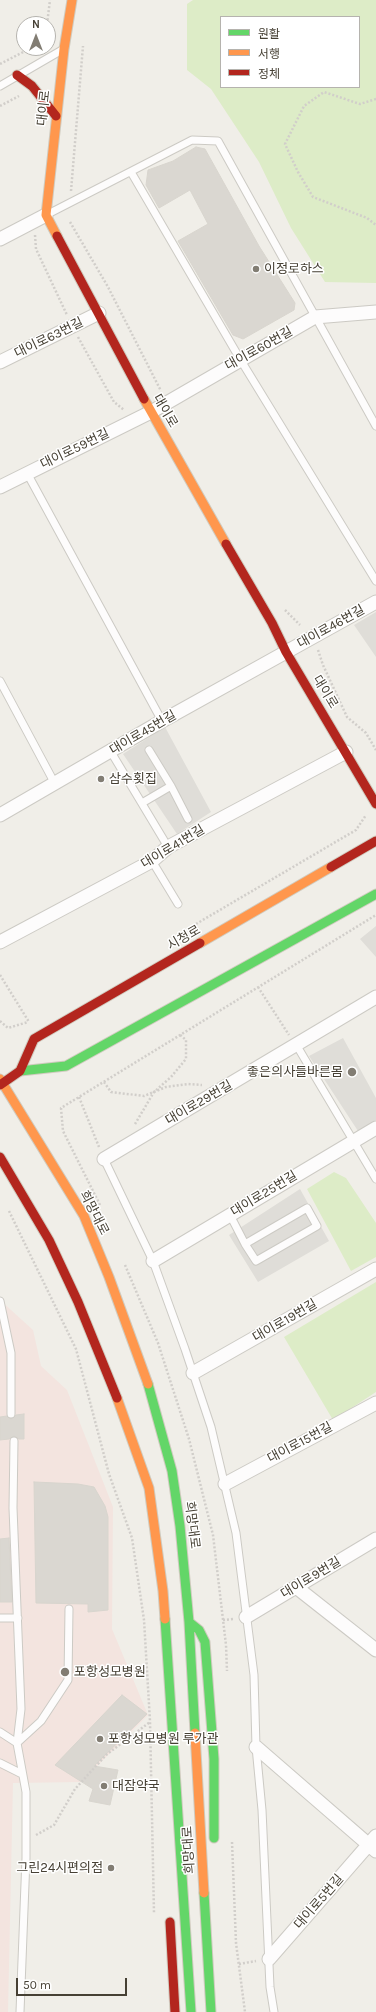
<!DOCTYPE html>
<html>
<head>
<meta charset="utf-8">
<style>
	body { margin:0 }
	#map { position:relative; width:376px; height:2012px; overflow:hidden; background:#f0eee8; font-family:Karla,"Noto Sans KR",sans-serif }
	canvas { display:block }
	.legend { position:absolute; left:220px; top:16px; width:140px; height:72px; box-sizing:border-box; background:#fff; border:1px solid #b5b3ae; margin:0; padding:5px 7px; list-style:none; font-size:12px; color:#464034 }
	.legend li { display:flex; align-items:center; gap:8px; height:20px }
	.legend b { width:20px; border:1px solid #b5b3ae }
	.north { position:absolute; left:16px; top:16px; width:40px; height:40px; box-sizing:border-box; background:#fff; border:1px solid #b5b3ae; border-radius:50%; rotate:0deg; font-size:11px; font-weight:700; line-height:16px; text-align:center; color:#464034 }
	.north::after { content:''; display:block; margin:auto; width:14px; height:18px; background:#827d73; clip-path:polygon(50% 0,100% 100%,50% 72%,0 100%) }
	.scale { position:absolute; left:16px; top:1978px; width:111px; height:18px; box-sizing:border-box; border:2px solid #464034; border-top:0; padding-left:5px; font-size:12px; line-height:14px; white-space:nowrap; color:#464034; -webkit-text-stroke:3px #fff; paint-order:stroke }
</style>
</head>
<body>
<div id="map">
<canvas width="376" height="2012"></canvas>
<ul class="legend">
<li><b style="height:5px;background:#63d668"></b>원활</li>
<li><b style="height:5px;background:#ff974d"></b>서행</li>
<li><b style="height:5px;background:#b3261e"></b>정체</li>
</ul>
<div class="north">N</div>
<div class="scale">50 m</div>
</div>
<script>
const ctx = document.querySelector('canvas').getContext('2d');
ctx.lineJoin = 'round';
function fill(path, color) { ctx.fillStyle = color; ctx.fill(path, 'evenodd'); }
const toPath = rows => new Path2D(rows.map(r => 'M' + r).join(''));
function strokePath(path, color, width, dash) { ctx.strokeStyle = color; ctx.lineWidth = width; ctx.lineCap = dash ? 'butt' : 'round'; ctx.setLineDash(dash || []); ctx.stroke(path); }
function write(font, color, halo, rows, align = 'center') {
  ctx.font = font + ' Karla,"Noto Sans KR",sans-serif'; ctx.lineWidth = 3; ctx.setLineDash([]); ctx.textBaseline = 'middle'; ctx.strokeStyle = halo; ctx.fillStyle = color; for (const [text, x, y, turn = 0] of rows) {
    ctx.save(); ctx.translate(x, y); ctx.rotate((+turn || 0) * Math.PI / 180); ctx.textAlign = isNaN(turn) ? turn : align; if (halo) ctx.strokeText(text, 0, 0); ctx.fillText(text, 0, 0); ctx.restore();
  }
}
fill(toPath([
	[0,1300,33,1330,41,1366,67,1390,113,1507,112,1629,148,1715,81,1782,13,1783,8,2012,0,2012]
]), '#f3e4df');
fill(toPath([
	[193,0,376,0,376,283,325,282,291,228,259,162,211,89,187,70,187,4],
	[221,17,359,17,359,87,221,87],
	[334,1172,346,1178,376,1223,376,1257,351,1271,307,1189],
	[376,1282,376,1392,333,1420,284,1337]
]), '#ddecc7');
fill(toPath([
	[376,612,376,657,354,625],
	[165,727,211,812,177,834,123,754],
	[376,926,376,957,360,939],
	[343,1038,376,1098,376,1120,358,1131,309,1056],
	[300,1189,329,1241,258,1282,229,1235]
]), '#dfddd8');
const building = toPath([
	[196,147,205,149,259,246,295,303,294,310,243,339,233,335,178,241,208,224,190,190,159,208,146,185,148,170,173,161,196,147],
	[24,1414,24,1439,19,1439,14,1436,9,1439,0,1440,0,1417,7,1416,11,1419,16,1415,24,1414],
	[34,1482,78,1484,94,1487,105,1506,108,1517,108,1610,88,1612,88,1604,36,1603,34,1482],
	[9,1538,12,1602,0,1602,0,1539,9,1538],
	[122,1695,147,1714,94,1766,118,1770,110,1805,89,1801,93,1789,55,1765,122,1695]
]);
fill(building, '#dad7d1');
strokePath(building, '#d8d5ce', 1);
const lane = toPath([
	[0,86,62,50],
	[131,172,240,359,376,581],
	[48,214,192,140,218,141,376,426],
	[27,473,162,721],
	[0,681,54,782],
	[111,752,168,847],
	[171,786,188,819],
	[142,803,171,786,149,750],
	[152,861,178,904],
	[297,1046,376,1179],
	[104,1159,153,1261,185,1349,211,1427,236,1533,254,1675,256,1747,262,1810,270,1987,274,2012],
	[230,1215,245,1244,256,1261,317,1226,307,1208,245,1244],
	[0,1301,11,1353,11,1414],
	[14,1441,13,1508,21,1709,17,1743,26,1792,26,1858,20,2012],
	[0,1618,18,1618],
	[0,1732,17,1743],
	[17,1743,41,1721,68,1680,69,1609],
	[0,1763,22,1774]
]);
const street = toPath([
	[0,239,46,215],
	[0,362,99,313],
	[0,487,151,412,315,317,376,312],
	[0,815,162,721,376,602],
	[0,942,152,861,168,847,346,752],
	[104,1159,376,997],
	[153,1261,376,1128],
	[193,1373,376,1269],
	[225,1484,376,1403],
	[296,1587,376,1650],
	[246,1617,376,1539],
	[256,1747,376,1851],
	[269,1959,376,1836]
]);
const fast = toPath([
	[20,1071,66,1066,376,894],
	[148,1384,172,1471,180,1526,189,1622,195,1733],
	[165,1619,191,2012],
	[189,1622,199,1630,205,1642,214,1759,214,1838],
	[204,1893,211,2012]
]);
const slow = toPath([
	[57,236,46,215,64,49,72,0],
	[144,399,226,544],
	[200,943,331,867],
	[0,1079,84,1216,109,1277,148,1384],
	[117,1398,149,1488,163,1591,165,1619],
	[195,1733,204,1893]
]);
const jam = toPath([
	[17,75,32,86,56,116],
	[57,236,144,399],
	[226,544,272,623,286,652,376,804],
	[331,867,376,841],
	[0,1085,20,1071,34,1039,200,943],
	[0,1157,49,1240,78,1302,117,1398],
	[170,1922,175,2012]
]);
strokePath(lane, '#cccac4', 9);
strokePath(street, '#cccac4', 15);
strokePath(fast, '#d0cbbf', 11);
strokePath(slow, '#d0cbbf', 11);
strokePath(jam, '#d0cbbf', 11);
strokePath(toPath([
	[47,24,50,0],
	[0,64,31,48],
	[376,99,360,104,324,92,304,106,285,144,298,172,313,197,367,218,376,225],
	[0,106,19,96],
	[71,191,83,46],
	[70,222,108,287,161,391],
	[35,235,36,249,67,315],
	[78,337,114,402,124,410],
	[285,610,300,625],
	[318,650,323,665,347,717,366,733,376,750],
	[196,924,356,830,366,815],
	[0,975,29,1022],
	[258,987,289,1035],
	[0,1021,8,1028,28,1022],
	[104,1082,111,1092,144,1096,166,1087,188,1084,202,1085],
	[79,1097,99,1147],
	[135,1124,154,1092,171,1077,186,1059,186,1040,179,1034],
	[100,1205,63,1131,61,1108,376,915],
	[9,1211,76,1349,109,1474,132,1538,144,1620,150,1721,154,1913],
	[125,1265,158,1343,189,1439,213,1535,226,1645,227,1671],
	[223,1620,234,1619],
	[36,1835,54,1825,75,1789,106,1755,150,1722],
	[232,1842,236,1943,245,2012],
	[239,1964,256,1961]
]), '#d1ceca', 2.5, [2, 2]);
strokePath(lane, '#fdfcfc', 7);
strokePath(street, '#fdfcfc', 13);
strokePath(fast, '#63d668', 9);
strokePath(slow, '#ff974d', 9);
strokePath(jam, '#b3261e', 9);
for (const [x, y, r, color] of [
	[256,269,4,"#827d73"],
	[101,779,4,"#827d73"],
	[352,1072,5,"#827d73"],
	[65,1672,5,"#827d73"],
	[100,1739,4,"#827d73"],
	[104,1786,4,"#827d73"],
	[111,1868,4,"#827d73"]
]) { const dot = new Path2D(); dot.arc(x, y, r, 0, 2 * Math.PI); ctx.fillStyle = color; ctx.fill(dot); strokePath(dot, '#fff', 1.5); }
write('13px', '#464034', '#fff', [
	["대이로",44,108,-84],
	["대이로63번길",49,338,-26],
	["대이로60번길",259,349,-29],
	["대이로",165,411,60],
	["대이로59번길",75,449,-26],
	["대이로46번길",331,627,-29],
	["대이로",325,692,59],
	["대이로45번길",143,733,-30],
	["대이로41번길",173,847,-31],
	["시청로",184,938,-30],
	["대이로29번길",199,1103,-30],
	["대이로25번길",264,1194,-31],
	["희망대로",94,1213,63],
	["대이로19번길",285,1321,-30],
	["대이로15번길",300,1443,-28],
	["희망대로",192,1525,83],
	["대이로9번길",311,1578,-31],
	["희망대로",189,1850,-93],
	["대이로5번길",319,1902,-49]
]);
write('13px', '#464034', '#fff', [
	["이정로하스",264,269],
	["삼수횟집",109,779],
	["좋은의사들바른몸",343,1072,"right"],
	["포항성모병원",74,1672],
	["포항성모병원 루가관",108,1739],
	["대잠약국",112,1786],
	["그린24시편의점",103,1868,"right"]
], 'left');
</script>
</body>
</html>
